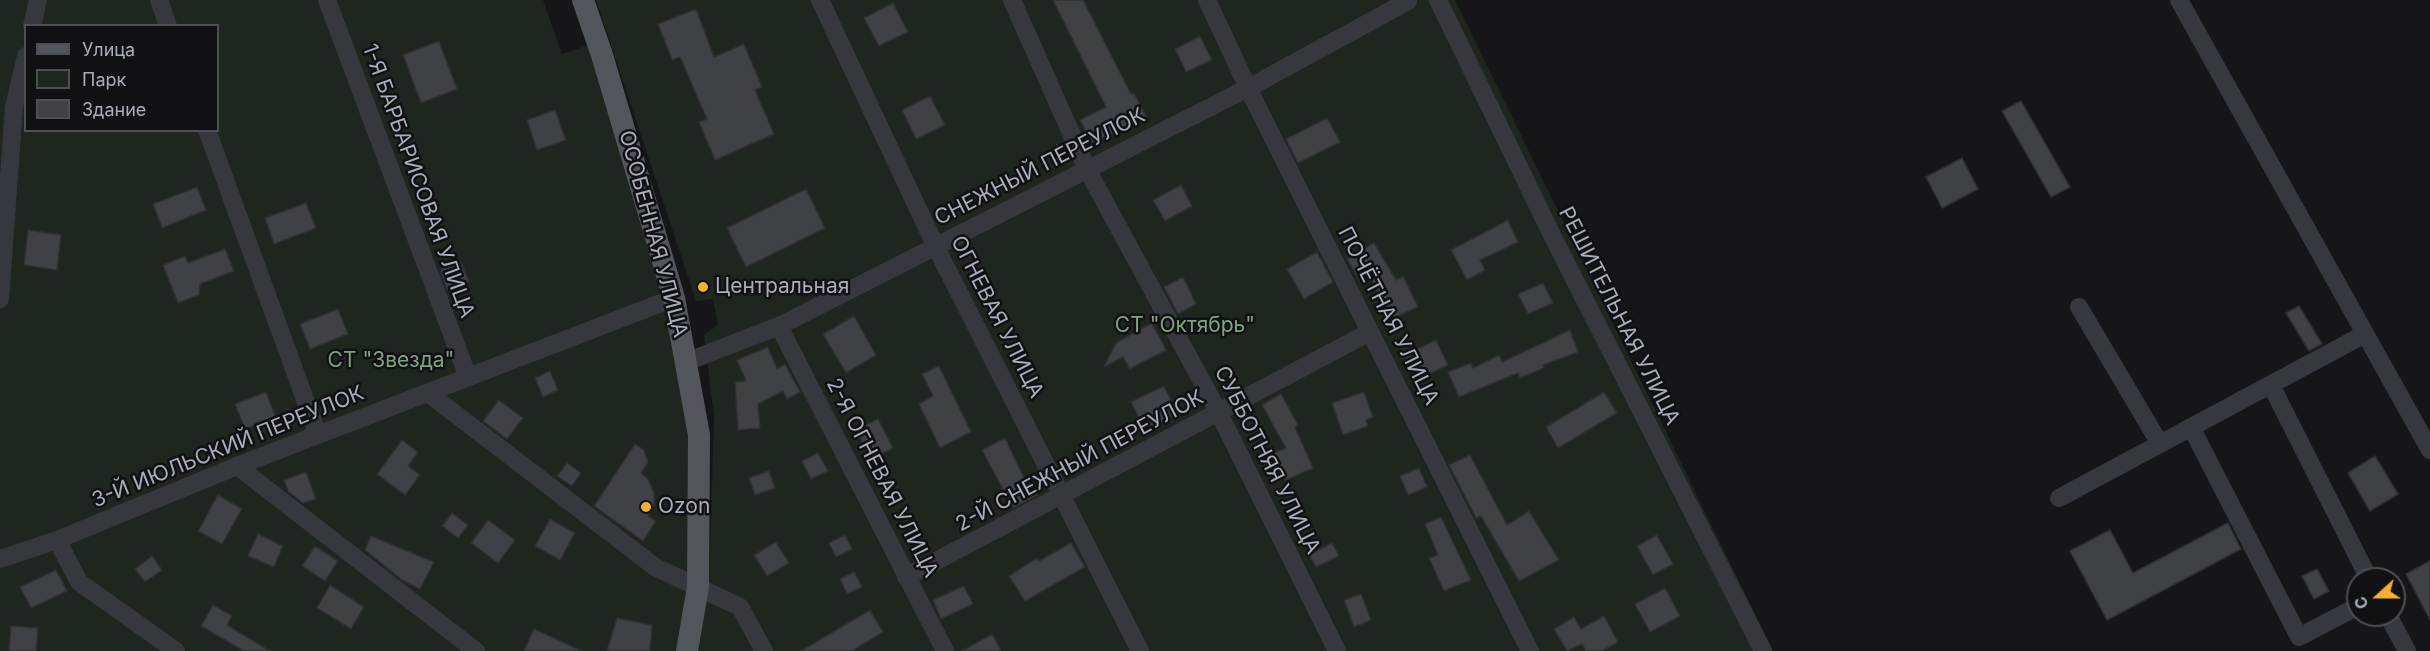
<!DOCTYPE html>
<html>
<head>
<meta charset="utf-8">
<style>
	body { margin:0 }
	#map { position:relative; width:2430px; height:651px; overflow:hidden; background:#161618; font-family:Inter,sans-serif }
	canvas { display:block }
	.legend { position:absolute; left:24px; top:24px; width:195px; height:108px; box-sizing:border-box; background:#111113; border:2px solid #4d4f55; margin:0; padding:8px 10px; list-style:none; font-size:18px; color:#a8adb8 }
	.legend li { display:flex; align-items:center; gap:12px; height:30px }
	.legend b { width:30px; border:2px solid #4d4f55 }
	.north { position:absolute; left:2346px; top:567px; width:60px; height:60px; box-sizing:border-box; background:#111113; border:2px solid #4d4f55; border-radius:50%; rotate:249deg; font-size:16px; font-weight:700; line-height:24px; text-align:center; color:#a8adb8 }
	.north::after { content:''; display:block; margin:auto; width:21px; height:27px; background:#f2b134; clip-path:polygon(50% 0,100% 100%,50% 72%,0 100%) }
</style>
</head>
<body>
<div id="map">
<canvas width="2430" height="651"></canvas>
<ul class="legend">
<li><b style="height:8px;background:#53555c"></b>Улица</li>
<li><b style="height:16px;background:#1e261f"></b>Парк</li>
<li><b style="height:16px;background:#404145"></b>Здание</li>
</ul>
<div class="north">С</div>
</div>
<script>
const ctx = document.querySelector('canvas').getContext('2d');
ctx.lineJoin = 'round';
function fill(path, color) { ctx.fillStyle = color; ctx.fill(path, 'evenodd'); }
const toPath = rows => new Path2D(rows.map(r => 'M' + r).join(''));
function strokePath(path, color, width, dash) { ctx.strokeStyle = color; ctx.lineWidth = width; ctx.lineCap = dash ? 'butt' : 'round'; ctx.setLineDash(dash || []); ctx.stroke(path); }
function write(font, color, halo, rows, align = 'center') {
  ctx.font = font + ' Inter,sans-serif'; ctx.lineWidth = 5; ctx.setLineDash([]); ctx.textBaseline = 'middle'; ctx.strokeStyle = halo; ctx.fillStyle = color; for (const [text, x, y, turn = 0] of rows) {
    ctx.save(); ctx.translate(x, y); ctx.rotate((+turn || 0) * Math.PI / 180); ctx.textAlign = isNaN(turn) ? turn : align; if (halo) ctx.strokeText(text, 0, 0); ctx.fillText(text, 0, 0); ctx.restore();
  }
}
fill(toPath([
	[0,0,543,0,562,54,598,42,678,304,695,508,691,591,677,651,0,651],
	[26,26,218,26,218,130,26,130],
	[596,0,1455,0,1773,651,698,651,709,586,714,417,704,335,718,325,713,299,696,301]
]), '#1e261f');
const building = toPath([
	[1053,0,1083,0,1131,94,1134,93,1147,118,1092,144,1080,120,1106,107,1053,0],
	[893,3,908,32,879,46,864,18,893,3],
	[696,9,714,57,744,44,762,87,755,90,774,134,715,160,699,122,707,119,680,57,672,60,658,24,696,9],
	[1200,36,1212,60,1186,72,1175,49,1200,36],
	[439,41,457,89,421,103,403,55,439,41],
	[930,96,945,125,916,139,902,110,930,96],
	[2021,101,2070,187,2051,197,2002,111,2021,101],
	[555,110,566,140,537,150,527,120,555,110],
	[1327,118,1340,142,1298,163,1286,139,1327,118],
	[1962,158,1978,189,1942,208,1926,177,1962,158],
	[1181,185,1192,206,1165,221,1153,200,1181,185],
	[197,187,206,210,162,228,153,204,197,187],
	[806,189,825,228,746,267,727,228,806,189],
	[306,203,316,228,274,244,265,218,306,203],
	[1508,220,1518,242,1480,260,1485,270,1467,280,1451,250,1508,220],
	[28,230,61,235,57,270,24,265,28,230],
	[1374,243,1396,280,1403,276,1418,307,1391,319,1369,275,1360,281,1347,259,1374,243],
	[225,249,234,271,200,284,199,295,178,303,163,265,185,256,188,263,225,249],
	[1317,252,1333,282,1304,299,1287,269,1317,252],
	[461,262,469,282,447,290,440,270,461,262],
	[1183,277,1196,304,1178,314,1164,287,1183,277],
	[1543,283,1553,303,1528,314,1518,294,1543,283],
	[2299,306,2322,344,2309,351,2286,313,2299,306],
	[338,309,348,334,310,349,300,324,338,309],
	[854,316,876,355,846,373,823,334,854,316],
	[1152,323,1166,350,1130,369,1123,357,1104,367,1116,343,1152,323],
	[1570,330,1578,352,1543,365,1544,368,1520,378,1518,373,1459,397,1448,372,1471,363,1473,368,1499,355,1502,362,1570,330],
	[1436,340,1448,365,1416,380,1404,355,1436,340],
	[768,347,777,369,785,364,800,392,787,399,783,391,758,404,760,428,738,430,735,382,746,381,737,360,768,347],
	[939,366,971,432,940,448,919,404,933,396,922,374,939,366],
	[550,371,558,390,543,397,535,378,550,371],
	[1164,386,1178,414,1145,430,1131,402,1164,386],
	[266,392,276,418,245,429,235,404,266,392],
	[1364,392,1373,417,1366,420,1368,426,1343,435,1332,403,1364,392],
	[1604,392,1617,413,1558,448,1546,427,1604,392],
	[1281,394,1298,425,1295,427,1313,468,1286,480,1274,453,1286,448,1262,405,1281,394],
	[499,400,523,418,507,439,483,421,499,400],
	[878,419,893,448,871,459,856,430,878,419],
	[1005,438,1025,480,1028,478,1038,495,1013,508,982,450,1005,438],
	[402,440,418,452,408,466,420,475,405,495,377,474,402,440],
	[635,444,644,450,648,462,641,473,648,479,654,493,654,505,648,516,656,521,643,541,594,506,635,444],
	[818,453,828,471,811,479,802,461,818,453],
	[1470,455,1507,525,1529,511,1559,560,1519,581,1481,516,1476,518,1449,465,1470,455],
	[2375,456,2398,494,2370,511,2348,473,2375,456],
	[567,463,581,473,572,486,557,476,567,463],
	[1419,468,1427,487,1408,495,1400,476,1419,468],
	[769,471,775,488,755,495,749,478,769,471],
	[306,472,316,499,303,503,288,491,284,480,306,472],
	[218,495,242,509,222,544,198,531,218,495],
	[452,513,468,525,458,538,442,526,452,513],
	[1441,517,1471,580,1444,591,1429,558,1438,555,1425,524,1441,517],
	[550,519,575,533,560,560,535,546,550,519],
	[488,520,515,540,498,563,471,543,488,520],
	[2228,523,2241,549,2107,620,2070,551,2110,530,2133,573,2228,523],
	[258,534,283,546,274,567,248,556,258,534],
	[845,535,852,549,836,557,829,543,845,535],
	[1657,535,1673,564,1653,575,1637,546,1657,535],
	[371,536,434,562,420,589,402,580,365,550,371,536],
	[776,542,789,563,767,576,754,555,776,542],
	[1071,543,1085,567,1025,601,1009,576,1037,558,1039,561,1071,543],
	[1332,543,1339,556,1316,567,1309,555,1332,543],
	[315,546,338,561,325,581,302,566,315,546],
	[152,556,162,570,145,582,135,569,152,556],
	[2430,561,2430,620,2406,574,2430,561],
	[2317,569,2329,591,2314,599,2302,576,2317,569],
	[56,570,67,591,31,608,20,587,56,570],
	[854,572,862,587,847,594,840,579,854,572],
	[330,585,364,607,351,629,317,608,330,585],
	[964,586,973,604,941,619,933,600,964,586],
	[1665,588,1680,616,1650,632,1635,604,1665,588],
	[1361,594,1371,620,1354,627,1344,600,1361,594],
	[213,605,232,616,227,625,270,651,244,651,201,626,213,605],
	[870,610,883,632,852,651,801,651,870,610],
	[1604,616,1618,642,1602,651,1586,651,1582,644,1567,651,1554,629,1574,617,1581,629,1604,616],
	[617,618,652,625,650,651,607,651,617,618],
	[11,626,38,628,36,651,9,651,11,626],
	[534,629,582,651,524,651,534,629],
	[992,634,1001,651,962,651,992,634]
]);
fill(building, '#404145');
strokePath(building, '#303034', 1.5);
strokePath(toPath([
	[159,0,168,26],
	[327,0,468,377],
	[820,0,935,245,1140,651],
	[1012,0,1087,169,1219,413,1337,651],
	[1207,0,1248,88,1530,651],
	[1438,0,1553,237,1763,651],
	[2179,0,2430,450],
	[32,26,38,0],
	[207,130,318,435],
	[0,299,14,107,26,56],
	[2079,307,2160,444],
	[779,326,945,651],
	[686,362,779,326,1248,88,1408,1],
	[2271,385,2369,579],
	[428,393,655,567,740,607,764,651],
	[2191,427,2299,637,2358,606],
	[237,466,476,651],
	[2059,498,2365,334],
	[57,540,79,582,176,651],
	[0,559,57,540,237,466,674,298],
	[906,577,1370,332],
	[2388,615,2407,651]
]), '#37383d', 18);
strokePath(toPath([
	[583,0,602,55,674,298,699,435,698,587,687,651]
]), '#53555c', 22);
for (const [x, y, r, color] of [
	[703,287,6,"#f2b134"],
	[646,507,6,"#f2b134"]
]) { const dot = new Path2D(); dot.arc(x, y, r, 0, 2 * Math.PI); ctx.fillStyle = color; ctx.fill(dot); strokePath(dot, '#111113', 2); }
write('21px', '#a8adb8', '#111113', [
	["СНЕЖНЫЙ ПЕРЕУЛОК",1040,167,-27],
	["1-Я БАРБАРИСОВАЯ УЛИЦА",418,181,70],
	["ОСОБЕННАЯ УЛИЦА",653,234,75],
	["ПОЧЁТНАЯ УЛИЦА",1388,316,63],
	["РЕШИТЕЛЬНАЯ УЛИЦА",1619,316,63],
	["ОГНЕВАЯ УЛИЦА",997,317,63],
	["3-Й ИЮЛЬСКИЙ ПЕРЕУЛОК",228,447,-22],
	["СУББОТНЯЯ УЛИЦА",1267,460,63],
	["2-Й СНЕЖНЫЙ ПЕРЕУЛОК",1080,461,-28],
	["2-Я ОГНЕВАЯ УЛИЦА",882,478,63]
]);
write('21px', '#a8adb8', '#111113', [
	["Центральная",715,287],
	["Ozon",658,507]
], 'left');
write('21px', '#7fa381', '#111113', [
	["СТ \"Октябрь\"",1185,326],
	["СТ \"Звезда\"",391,361]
]);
</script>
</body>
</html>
